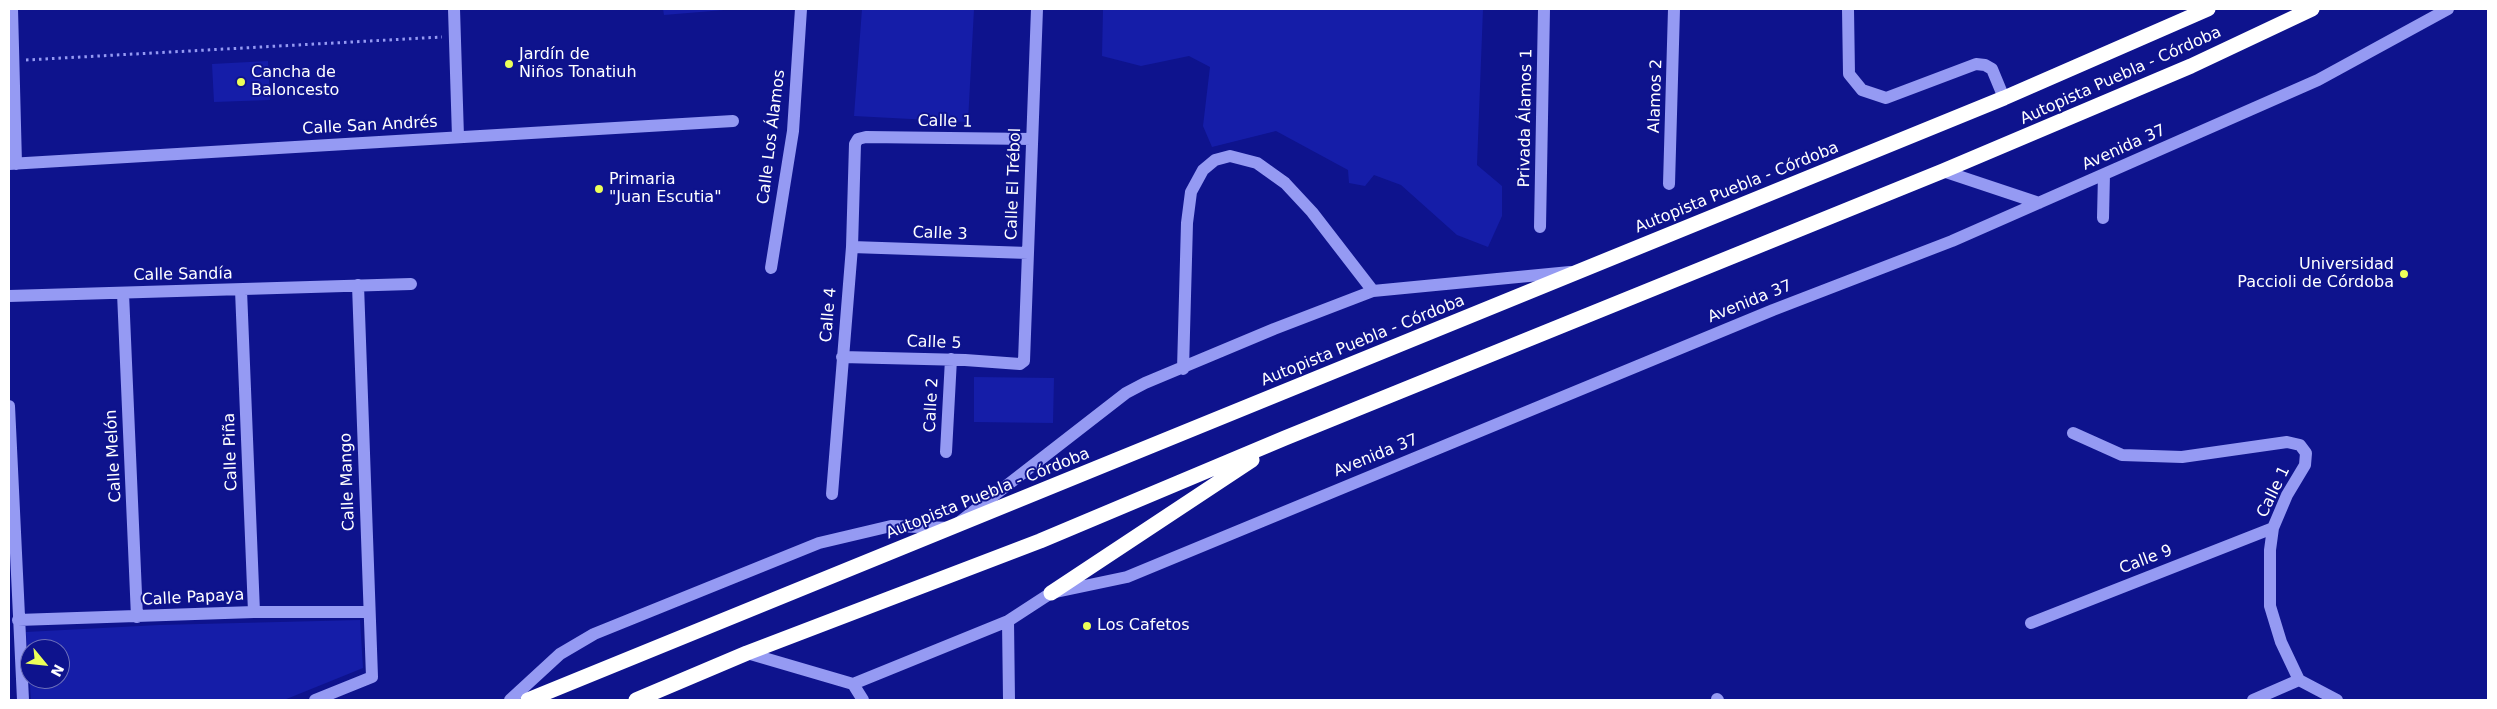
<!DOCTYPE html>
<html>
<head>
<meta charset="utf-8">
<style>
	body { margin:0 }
	#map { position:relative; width:2497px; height:709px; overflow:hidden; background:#0e138d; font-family:"DejaVu Sans",sans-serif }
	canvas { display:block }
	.frame { position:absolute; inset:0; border:10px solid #fff; pointer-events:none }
	.north { position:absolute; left:20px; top:639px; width:50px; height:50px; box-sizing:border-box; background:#0e138d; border:1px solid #6e71bb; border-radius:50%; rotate:118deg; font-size:14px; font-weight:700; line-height:20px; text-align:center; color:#fff }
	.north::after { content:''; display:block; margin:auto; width:18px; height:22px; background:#edff58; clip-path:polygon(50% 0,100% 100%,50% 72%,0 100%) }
</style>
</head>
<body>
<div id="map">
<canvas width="2497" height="709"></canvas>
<div class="frame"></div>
<div class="north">N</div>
</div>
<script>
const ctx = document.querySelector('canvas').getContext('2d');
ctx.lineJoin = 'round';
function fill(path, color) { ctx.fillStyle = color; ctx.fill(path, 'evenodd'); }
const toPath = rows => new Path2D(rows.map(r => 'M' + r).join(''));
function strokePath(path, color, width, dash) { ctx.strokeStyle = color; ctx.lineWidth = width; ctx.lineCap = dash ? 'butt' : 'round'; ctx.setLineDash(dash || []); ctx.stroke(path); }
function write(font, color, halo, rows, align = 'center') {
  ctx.font = font + ' "DejaVu Sans",sans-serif'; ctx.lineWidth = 4; ctx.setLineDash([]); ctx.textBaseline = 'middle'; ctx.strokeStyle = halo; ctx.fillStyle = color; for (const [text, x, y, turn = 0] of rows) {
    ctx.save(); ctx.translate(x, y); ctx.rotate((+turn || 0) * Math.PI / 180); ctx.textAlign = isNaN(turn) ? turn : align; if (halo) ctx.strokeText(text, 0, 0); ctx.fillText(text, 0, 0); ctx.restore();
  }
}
fill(toPath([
	[663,9,736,9,664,15],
	[862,9,974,9,968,122,854,116],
	[1103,9,1483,9,1477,165,1502,186,1502,216,1488,247,1457,235,1401,185,1374,175,1365,186,1349,183,1348,170,1276,131,1212,147,1203,126,1210,67,1189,56,1141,66,1102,56],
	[268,61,270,100,214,102,212,64],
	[974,377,1054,378,1053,423,974,422],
	[360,620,363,668,284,700,31,700,26,632,159,625],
	[30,649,60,649,60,679,30,679]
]), '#151da8');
strokePath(toPath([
	[26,60,442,37]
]), '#959af3', 3, [2.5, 4]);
strokePath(toPath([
	[12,9,16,164],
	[454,9,458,137],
	[1848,9,1849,74,1862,90,1886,98,1976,64,1985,65,1992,69,2004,98],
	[9,164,733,121],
	[1943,171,2039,203],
	[1669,184,1674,9],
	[2103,218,2104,174],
	[1540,227,1544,9],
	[852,247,1028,253],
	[771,268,793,131,801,9],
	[241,290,254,612],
	[123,293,137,617],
	[9,296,411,284],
	[842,357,965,360,1020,364,1024,361,1037,9],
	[1183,369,1187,223,1191,192,1203,170,1215,160,1230,156,1257,163,1285,183,1312,212,1373,291],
	[9,406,23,700],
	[2073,433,2122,455,2182,457,2287,442,2300,445,2306,453,2305,465,2287,495,2273,528,2270,550,2270,606,2281,642,2299,680,2337,700],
	[946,452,951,359],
	[832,494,852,247,855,144,858,139,866,137,1032,139],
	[18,620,254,612,369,612],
	[1008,621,1009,700],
	[2031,623,2273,528],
	[747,653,853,684,1008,621,1051,593,1127,577,1773,310,1952,241,2318,80,2448,9],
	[853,684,863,700],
	[1717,699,1718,700],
	[315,700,372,677,358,285],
	[510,700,560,654,594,634,819,543,891,526,952,528,1126,393,1145,383,1274,329,1373,291,1570,272],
	[2253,700,2299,680]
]), '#959af3', 12);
strokePath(toPath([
	[1051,593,1252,460],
	[528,700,2004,98,2208,9],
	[636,700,747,653,1040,541,1285,438,1943,171,2191,66,2312,9]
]), '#fff', 15);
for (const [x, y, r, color] of [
	[509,64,5,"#edff58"],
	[241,82,5,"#edff58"],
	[599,189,5,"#edff58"],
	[2404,274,5,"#edff58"],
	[1087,626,5,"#edff58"]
]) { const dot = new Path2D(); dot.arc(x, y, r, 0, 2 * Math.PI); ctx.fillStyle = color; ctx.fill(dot); strokePath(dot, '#0e138d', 2); }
write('16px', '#fff', '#0e138d', [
	["Jardín de",519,55],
	["Niños Tonatiuh",519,73],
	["Cancha de",251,73],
	["Baloncesto",251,91],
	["Primaria",609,180],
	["\"Juan Escutia\"",609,198],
	["Universidad",2394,265,"right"],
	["Paccioli de Córdoba",2394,283,"right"],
	["Los Cafetos",1097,626]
], 'left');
write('16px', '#fff', '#0e138d', [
	["Autopista Puebla - Córdoba",2121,76,-24],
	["Alamos 2",1656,96,-88],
	["Privada Álamos 1",1526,118,-89],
	["Calle 1",945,122,1],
	["Calle San Andrés",370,126,-3],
	["Calle Los Álamos",772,137,-83],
	["Avenida 37",2124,148,-24],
	["Calle El Trébol",1014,184,-88],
	["Autopista Puebla - Córdoba",1737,188,-22],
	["Calle 3",940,234,2],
	["Calle Sandía",183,275,-1],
	["Avenida 37",1750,302,-22],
	["Calle 4",829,315,-85],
	["Autopista Puebla - Córdoba",1363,341,-22],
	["Calle 5",934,343,2],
	["Calle 2",932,405,-87],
	["Calle Piña",231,452,-92],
	["Calle Melón",114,456,-93],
	["Avenida 37",1376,456,-22],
	["Calle Mango",348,482,-92],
	["Calle 1",2274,492,-64],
	["Autopista Puebla - Córdoba",988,494,-22],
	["Calle 9",2146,560,-21],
	["Calle Papaya",193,598,-3]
]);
</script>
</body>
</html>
